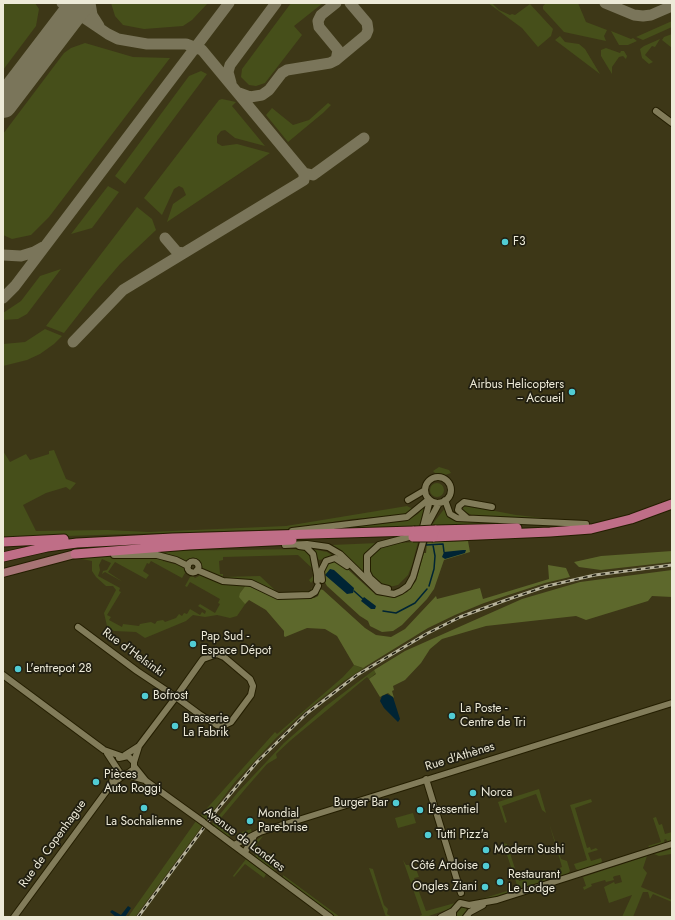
<!DOCTYPE html>
<html>
<head>
<meta charset="utf-8">
<style>
	body { margin:0 }
	#map { position:relative; width:675px; height:920px; overflow:hidden; background:#3d3717; font-family:Jost,sans-serif }
	canvas { display:block }
	.frame { position:absolute; inset:0; border:4px solid #edead8; pointer-events:none }
</style>
</head>
<body>
<div id="map">
<canvas width="675" height="920"></canvas>
<div class="frame"></div>
</div>
<script>
const ctx = document.querySelector('canvas').getContext('2d');
ctx.lineJoin = 'round';
function fill(path, color) { ctx.fillStyle = color; ctx.fill(path, 'evenodd'); }
const toPath = rows => new Path2D(rows.map(r => 'M' + r).join(''));
function strokePath(path, color, width, dash) { ctx.strokeStyle = color; ctx.lineWidth = width; ctx.lineCap = dash ? 'butt' : 'round'; ctx.setLineDash(dash || []); ctx.stroke(path); }
function write(font, color, halo, rows, align = 'center') {
  ctx.font = font + ' Jost,sans-serif'; ctx.lineWidth = 3.5; ctx.setLineDash([]); ctx.textBaseline = 'middle'; ctx.strokeStyle = halo; ctx.fillStyle = color; for (const [text, x, y, turn = 0] of rows) {
    ctx.save(); ctx.translate(x, y); ctx.rotate((+turn || 0) * Math.PI / 180); ctx.textAlign = isNaN(turn) ? turn : align; if (halo) ctx.strokeText(text, 0, 0); ctx.fillText(text, 0, 0); ctx.restore();
  }
}
fill(toPath([
	[3,3,35,3,39,9,36,26,3,70],
	[111,3,208,3,192,20,183,26,144,29,123,25,115,16],
	[291,3,323,3,294,26,302,35,265,83,256,86,249,85,241,77,242,69],
	[488,3,492,3,499,10,510,15,512,14,515,15,530,4,553,29,551,36,538,47,522,28],
	[546,3,578,3,586,22,607,30,604,36,606,41,564,32,543,9,543,6],
	[672,21,672,27,643,40,636,37],
	[611,31,631,39,633,38,637,41,628,45,619,45],
	[672,34,672,48,662,40,664,37],
	[560,36,565,42,579,44,585,49,600,74,555,40],
	[660,39,655,47,652,46,645,55,653,62,649,64,642,58,640,49,644,46],
	[85,43,133,57,170,58,49,217,31,235,12,239,3,235,3,134,64,53,71,48],
	[606,48,620,53,621,51,624,51,627,56,626,59,623,56,619,57,612,67,612,74,601,56,601,50],
	[201,71,207,74,125,184,115,176,189,76],
	[222,99,236,102,232,106,265,146,235,138,225,130,221,131,217,136,217,143,222,146,237,144,270,153,167,222,173,204,186,195,183,188,179,186,174,189,162,215,144,198,219,100],
	[328,103,331,105,323,113,288,142,266,115,272,108,293,125,309,120],
	[108,186,119,192,92,228,71,234],
	[137,207,152,219,156,230,120,264,96,292,64,333,46,326],
	[61,269,27,314,18,319,3,320,3,313,21,301,40,276],
	[45,329,62,336,54,344,40,354,27,360,3,366,3,344,25,342],
	[54,450,66,479,76,483,70,490,66,487,46,493,23,505,36,531,107,530,149,532,286,526,407,506,411,508,411,511,401,515,352,519,288,529,3,538,3,451,10,462,26,454,30,460,49,454,49,451],
	[439,467,449,470,451,473,445,475,435,473,433,471],
	'430 490a7 7 0 1 1 14 0a7 7 0 1 1-14 0Z',
	[464,505,516,515,562,520,475,517,462,510],
	[423,508,425,510,422,526,340,530,328,528,407,520,418,514],
	[445,508,450,517,458,521,528,524,431,526],
	[418,542,412,565,408,575,398,585,389,587,379,584,369,573,369,558,380,547,396,543],
	[378,543,369,551,364,561,364,571,367,578,331,545],
	[306,549,313,557,316,572,315,578,311,583,309,580,314,575,312,572,314,570,298,555,223,557,223,560,219,561,220,574,223,574,223,577,260,576,278,593,311,591,311,588,313,590,310,593,278,594,252,582,224,580,204,570,196,560,191,559,187,562,167,554,153,551,113,554,153,551],
	[312,549,327,552,335,557,319,560],
	[85,556,145,556,162,558,163,561,174,564,177,563,185,568,185,573,182,578,151,561,149,564,147,563,143,571,149,575,146,579,115,562,108,572,123,582,105,572,102,574,103,571,107,570,111,563,102,559,99,565,100,570,98,576,120,588,119,591,121,592,107,615,111,617,109,620,122,627,123,624,139,626,140,624,151,622,155,624,157,621,163,620,165,622,176,618,179,614,182,616,184,613,187,614,190,609,200,615,202,612,205,614,206,611,198,606,200,604,215,613,220,604,218,603,220,599,190,582,187,587,185,586,190,577,193,576,195,578,199,576,199,574,246,585,240,593,248,600,237,616,230,618,217,615,205,617,193,615,186,621,145,638,136,632,114,631,107,626,104,613,116,590,113,586,106,586,96,577,92,571,92,561,77,558,50,564,3,578,3,576,39,564],
	[354,665,362,668,367,666,344,681,303,713,276,738,235,782,206,820,201,815,275,732,277,734,343,677],
	[374,670,376,673,369,679,367,677,291,740,276,754,277,758,267,764,246,788,216,824,231,835,231,836,227,837,213,826,212,824,238,792,284,743,326,706],
	[539,789,546,813,542,810,536,794,502,806,507,822,505,823,498,802],
	[591,799,592,802,575,808,587,848,590,847,591,850,596,848,598,850,588,853,591,861,601,858,602,861,600,865,580,871,576,869,574,864,587,860,570,805],
	[413,813,416,823,398,828,395,818],
	[656,817,659,825,662,824,665,834,672,832,672,842,668,843,666,839,664,840,665,844,651,849,648,846,661,842,653,818],
	[196,821,202,826,135,917,128,917],
	[549,823,561,859,567,861,570,871,567,875,561,877,557,876,555,870,562,867],
	[251,829,252,834,236,841,236,834],
	[263,836,257,844,257,854,276,870,274,871,259,861,254,853,255,841],
	[503,843,507,844,519,881,545,873,545,870,548,871,550,878,547,881,522,889,518,888],
	[672,849,671,854,659,856,654,854],
	[647,856,643,868,647,873,641,887,672,900,672,902,653,894,650,899,648,892,643,892,633,917,622,917,632,895,609,903,604,887,614,882,615,884,622,882,620,875,615,876,613,877,614,880,606,882,605,880,591,884,592,886,584,890,583,887,586,886,583,877],
	[246,859,266,874,264,878,245,864,234,877,233,876],
	[403,860,406,865,409,865,411,870,416,869,419,877,414,878,426,911,455,903,452,908,426,917,417,917,422,915],
	[369,868,373,869,384,905,388,909,387,914,392,917,386,917],
	[283,875,340,917,336,917,283,879],
	[510,890,510,893,500,896,476,903,475,901],
	[463,906,466,908,467,911,462,917,457,917,456,914]
]), '#464f1a');
fill(toPath([
	[468,541,470,552,444,560,434,589,427,599,402,625,393,631,382,632,370,626,368,621,360,616,327,586,323,579,324,564,334,560,341,563,376,595,395,597,407,592,416,581,424,553,426,553,427,542],
	[672,551,672,562,601,570,579,567,574,562,601,556],
	[548,565,566,568,570,577,545,583,484,603,455,615,428,628,363,668,354,665,337,636,325,629,307,628,285,637,284,636,284,631,266,610,249,600,245,604,239,597,240,593,246,585,276,598,314,598,318,596,320,589,323,590,365,628,376,635,391,637,405,629,436,596,437,599,480,588,483,599,549,579],
	[672,570,672,597,652,596,648,601,586,620,576,616,486,626,442,639,430,649,421,663,405,680,393,686,394,690,392,691,394,698,388,693,380,697,369,679,376,674,374,670,405,651,522,599,580,582]
]), '#5d682c');
fill(toPath([
	[463,550,466,550,465,553,445,559,442,557,444,552],
	[330,569,334,570,354,588,353,593,347,594,325,575],
	[364,597,376,606,375,609,371,609,361,601],
	[387,694,393,697,400,719,398,722,384,708,380,701,382,696],
	[128,906,131,908,125,917,116,917,110,912,112,910,121,915]
]), '#002434');
strokePath(toPath([
	[427,541,426,545,443,544,444,552],
	[429,586,434,569,435,556,433,545],
	[354,591,363,599],
	[383,611,396,613,415,603,427,589]
]), '#002434', 1.5);
strokePath(toPath([
	[62,3,108,34,118,39,147,44,186,44,202,50,304,173],
	[90,3,92,15,99,26],
	[605,3,634,15,643,16,651,15,672,6],
	[336,60,338,50,319,27,318,21,321,15,336,3],
	[231,83,228,72,230,65,276,3],
	[239,93,250,97,262,95,269,90,282,73,287,70,330,63,336,60,366,35,368,30,367,23,350,3],
	[165,238,177,252,184,253],
	[3,255,21,256,34,252,43,247],
	[3,298,15,286,229,3],
	[73,342,123,290,304,180,304,173,313,175,364,138]
]), '#7a755a', 11);
strokePath(toPath([
	[3,104,80,3]
]), '#7a755a', 28);
const minor = toPath([
	[656,111,672,123],
	'425 490a13 13 0 1 1 26 0a13 13 0 1 1-26 0Z',
	[408,500,425,490],
	[445,500,450,514,457,518,586,524],
	[467,518,458,510,459,506,464,502,492,507],
	[423,527,430,500],
	[426,527,439,503],
	[292,531,407,517,429,499],
	[285,545,307,544,328,547,340,554,378,591,394,594,401,591,408,586,413,577,423,542],
	[299,546,306,547,313,554,317,575,317,581],
	[114,555,157,555,176,560,188,566],
	'187.5 567a5.5 5.5 0 1 1 11 0a5.5 5.5 0 1 1-11 0Z',
	[197,570,223,581,251,583,278,596,310,595,315,592,318,586],
	[322,580,321,571,326,561,335,558,347,566],
	[388,589,380,587,370,578,367,572,367,556,379,545,409,537],
	[78,627,137,671,176,697,199,714,220,727,231,722,251,695,253,686,250,679,224,657,217,654,203,659,176,697,139,746],
	[3,675,104,750,121,756],
	[107,753,120,773,145,780],
	[125,755,139,746,134,762],
	[119,758,128,756,134,762,134,769,127,774],
	[134,766,146,781,203,822],
	[116,768,111,785,125,774],
	[426,779,461,893],
	[212,829,330,917],
	[234,845,260,832,672,703],
	[245,852,254,836],
	[14,917,111,785],
	[441,917,453,911],
	[453,917,453,911,460,903,469,905,497,900,672,844],
	[466,917,470,912,483,905]
]);
const major = toPath([
	[3,573,75,554]
]);
const highway = toPath([
	[435,530,517,528],
	[433,537,550,532,591,529,631,519,672,504],
	[3,542,64,539],
	[75,554,189,545,292,540],
	[3,557,47,547,77,543,173,538,414,531]
]);
strokePath(minor, '#241e00', 8);
strokePath(major, '#241e00', 10);
strokePath(highway, '#241e00', 11);
strokePath(minor, '#827c5a', 6);
strokePath(major, '#a77475', 8);
strokePath(highway, '#bf6e87', 9);
const rail = toPath([
	[138,917,216,811,257,762,306,714,357,675,426,634,460,617,506,600,547,586,595,575,672,565]
]);
strokePath(rail, '#b7b39c', 3);
strokePath(rail, '#211f11', 1.5, [4.5]);
const minorBridge = toPath([
	[203,822,212,829]
]);
const highwayBridge = toPath([
	[414,531,435,530],
	[413,537,433,537]
]);
strokePath(minorBridge, '#241e00', 8, []);
strokePath(highwayBridge, '#241e00', 11, []);
strokePath(minorBridge, '#827c5a', 6);
strokePath(highwayBridge, '#bf6e87', 9);
for (const [x, y, r, color] of [
	[505,242,4,"#51ccd4"],
	[572,392,4,"#51ccd4"],
	[193,644,4,"#51ccd4"],
	[18,669,4,"#51ccd4"],
	[145,696,4,"#51ccd4"],
	[452,716,4,"#51ccd4"],
	[175,726,4,"#51ccd4"],
	[96,782,4,"#51ccd4"],
	[473,793,4,"#51ccd4"],
	[396,803,4,"#51ccd4"],
	[144,808,4,"#51ccd4"],
	[420,810,4,"#51ccd4"],
	[250,821,4,"#51ccd4"],
	[428,835,4,"#51ccd4"],
	[486,850,4,"#51ccd4"],
	[486,866,4,"#51ccd4"],
	[500,882,4,"#51ccd4"],
	[485,887,4,"#51ccd4"]
]) { const dot = new Path2D(); dot.arc(x, y, r, 0, 2 * Math.PI); ctx.fillStyle = color; ctx.fill(dot); strokePath(dot, '#211f11', 1.5); }
write('12px', '#edead8', '#211f11', [
	["F3",513,242],
	["Airbus Helicopters",564,385,"right"],
	["-- Accueil",564,399,"right"],
	["Pap Sud -",201,637],
	["Espace Dépot",201,651],
	["L'entrepot 28",26,669],
	["Bofrost",153,696],
	["La Poste -",460,709],
	["Centre de Tri",460,723],
	["Brasserie",183,719],
	["La Fabrik",183,733],
	["Pièces",104,775],
	["Auto Roggi",104,789],
	["Norca",481,793],
	["Burger Bar",388,803,"right"],
	["L'essentiel",428,810],
	["Mondial",258,814],
	["Pare-brise",258,828],
	["La Sochalienne",144,822,"center"],
	["Tutti Pizz'a",436,835],
	["Modern Sushi",494,850],
	["Côté Ardoise",478,866,"right"],
	["Restaurant",508,875],
	["Le Lodge",508,889],
	["Ongles Ziani",477,887,"right"]
], 'left');
write('12px', '#edead8', '#211f11', [
	["Rue d'Helsinki",133,653,36],
	["Rue d'Athènes",460,757,-17],
	["Avenue de Londres",244,840,37],
	["Rue de Copenhague",53,844,-54]
]);
</script>
</body>
</html>
